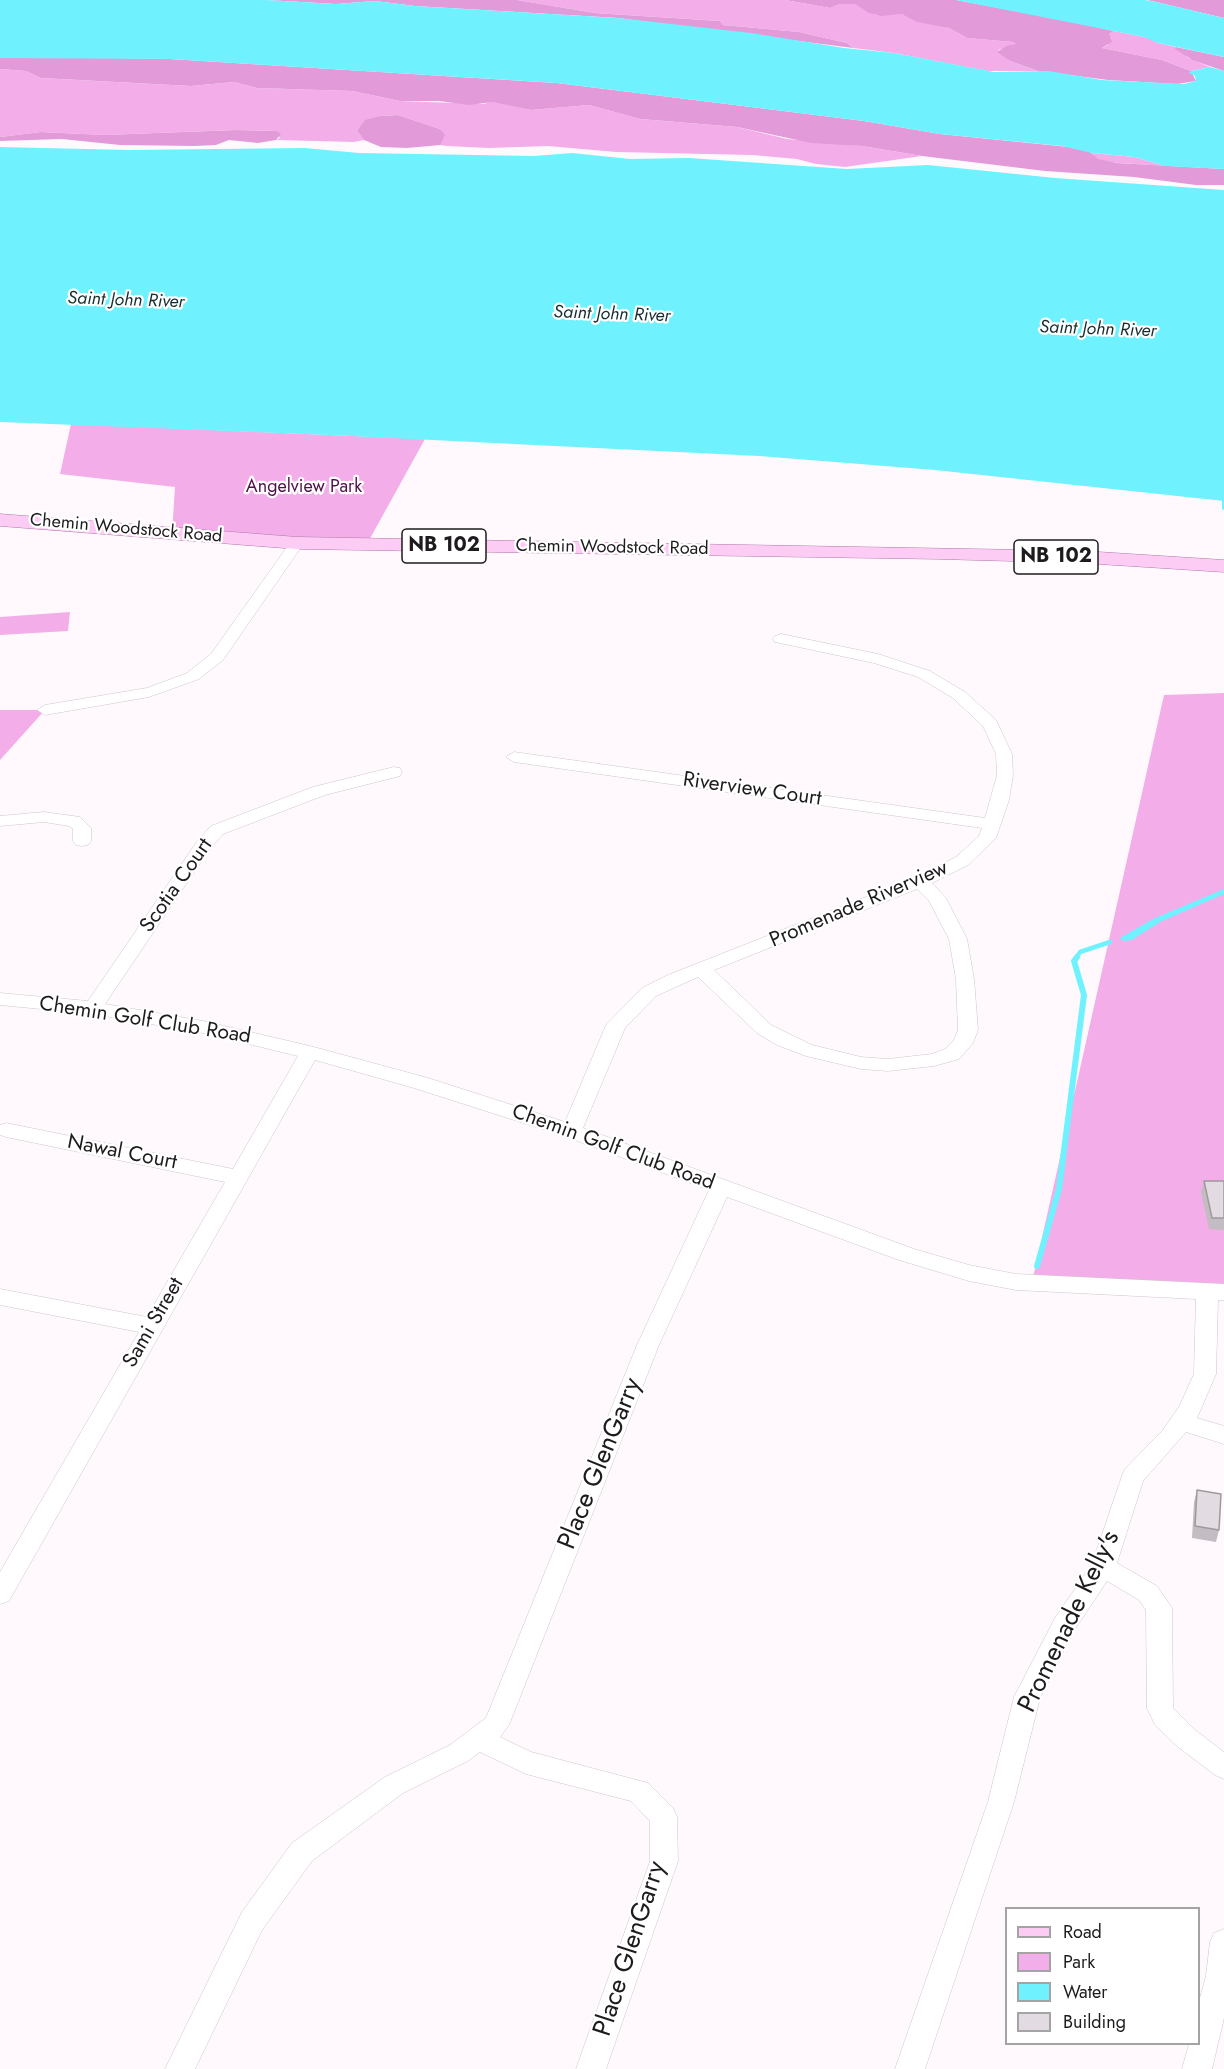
<!DOCTYPE html>
<html>
<head>
<meta charset="utf-8">
<style>
	body { margin:0 }
	#map { position:relative; width:1224px; height:2069px; overflow:hidden; background:#fff9fe; font-family:Jost,sans-serif }
	canvas { display:block }
	.legend { position:absolute; left:1005px; top:1907px; width:195px; height:138px; box-sizing:border-box; background:#fff; border:2px solid #a5a4a5; margin:0; padding:8px 10px; list-style:none; font-size:18px; color:#1e1b1e }
	.legend li { display:flex; align-items:center; gap:12px; height:30px }
	.legend b { width:30px; border:2px solid #a5a4a5 }
</style>
</head>
<body>
<div id="map">
<canvas width="1224" height="2069"></canvas>
<ul class="legend">
<li><b style="height:8px;background:#fdccf5"></b>Road</li>
<li><b style="height:16px;background:#f3aee9"></b>Park</li>
<li><b style="height:16px;background:#6ff2fe"></b>Water</li>
<li><b style="height:16px;background:#e3dbe2"></b>Building</li>
</ul>
</div>
<script>
const ctx = document.querySelector('canvas').getContext('2d');
ctx.lineJoin = 'round';
function fill(path, color) { ctx.fillStyle = color; ctx.fill(path, 'evenodd'); }
const toPath = rows => new Path2D(rows.map(r => 'M' + r).join(''));
function strokePath(path, color, width, dash) { ctx.strokeStyle = color; ctx.lineWidth = width; ctx.lineCap = dash ? 'butt' : 'round'; ctx.setLineDash(dash || []); ctx.stroke(path); }
function write(font, color, halo, rows, align = 'center') {
  ctx.font = font + ' Jost,sans-serif'; ctx.lineWidth = 4.5; ctx.setLineDash([]); ctx.textBaseline = 'middle'; ctx.strokeStyle = halo; ctx.fillStyle = color; for (const [text, x, y, turn = 0] of rows) {
    ctx.save(); ctx.translate(x, y); ctx.rotate((+turn || 0) * Math.PI / 180); ctx.textAlign = isNaN(turn) ? turn : align; if (halo) ctx.strokeText(text, 0, 0); ctx.fillText(text, 0, 0); ctx.restore();
  }
}
fill(toPath([
	[517,0,785,0,830,8,840,4,855,4,876,15,902,14,949,28,967,38,1013,42,1017,44,998,50,1010,61,1038,71,987,71,894,53,853,48,847,43,799,32,723,25,720,21,595,13],
	[1114,31,1149,38,1158,43,1176,47,1188,58,1210,67,1191,71,1162,60,1102,48,1108,45,1109,34],
	[0,69,26,71,41,78,191,86,234,82,257,88,352,91,400,101,484,104,493,101,531,110,589,105,640,119,737,127,787,139,862,146,922,156,845,167,816,164,797,159,752,155,616,152,548,146,489,148,447,146,440,145,439,142,444,137,440,129,398,115,381,116,357,131,364,140,354,142,276,140,280,138,276,131,236,130,104,135,41,132,0,137],
	[1092,153,1135,157,1165,166,1106,162,1094,158],
	[71,424,425,439,367,544,172,533,175,487,60,474],
	[70,612,68,631,0,635,0,617],
	[1224,693,1224,1292,1032,1282,1164,695],
	[0,710,45,710,0,760]
]), '#f3aee9');
fill(toPath([
	[266,0,517,0,595,13,720,21,723,25,799,32,847,43,853,48,618,18,415,6,375,1,336,4],
	[785,0,956,0,1079,23,1114,31,1109,34,1112,42,1102,48,1162,60,1191,71,1196,81,1177,84,1108,80,1038,71,1010,61,997,52,1006,46,1016,44,1013,42,967,38,949,28,917,22,902,14,881,16,869,13,855,4,840,4,830,8],
	[1147,0,1224,0,1224,18,1156,2],
	[1176,47,1224,57,1224,71,1192,60,1175,49],
	[55,57,170,59,557,83,864,121,940,134,1069,147,1090,152,1098,159,1117,163,1224,169,1224,185,1196,185,1134,177,1045,171,922,156,862,146,811,143,737,127,640,119,589,105,531,110,493,102,469,105,439,101,400,101,352,91,257,88,234,82,191,86,41,78,26,71,0,69,0,58],
	[398,115,440,129,445,135,440,145,407,148,381,147,364,140,357,131,365,120,381,116],
	[236,130,276,131,281,134,276,140,258,143,229,140,216,145,195,146,120,145,62,139,0,141,0,137,41,132,104,135]
]), '#e29bd8');
fill(toPath([
	[0,0,266,0,336,4,375,1,415,6,618,18,751,33,844,48,894,53,994,72,1049,71,1102,80,1184,84,1196,81,1195,76,1189,73,1191,71,1210,67,1224,71,1224,169,1165,166,1135,157,1092,153,1062,146,940,134,864,121,557,83,170,59,0,58],
	[956,0,1145,0,1156,2,1224,18,1224,57,1158,43,1144,37],
	[0,147,130,150,305,148,359,153,534,156,572,153,630,159,689,158,847,169,928,165,1055,178,1224,190,1224,501,935,470,759,456,330,435,0,422],
	[1224,889,1224,894,1160,922,1132,940,1123,941,1120,938,1153,919]
]), '#6ff2fe');
strokePath(toPath([
	[1224,495,1224,508]
]), '#6ff2fe', 4);
strokePath(toPath([
	[1076,959,1080,952,1110,942]
]), '#6ff2fe', 4.5);
strokePath(toPath([
	[1037,1266,1059,1189,1084,995,1074,961,1077,957]
]), '#6ff2fe', 6);
const minor = toPath([
	[297,539,304,543,223,660,199,679,149,697,45,715,37,710,45,705,147,688,187,673,211,654,292,540,297,539],
	[781,634,878,654,930,671,965,692,996,720,1012,754,1013,775,1009,800,996,838,968,865,932,883,946,898,967,939,974,979,978,1030,973,1043,959,1059,934,1066,888,1071,861,1069,806,1056,777,1045,757,1033,698,977,656,996,625,1028,583,1128,914,1249,969,1265,1016,1274,1224,1284,1224,1300,1218,1300,1216,1374,1197,1418,1224,1426,1224,1444,1186,1432,1143,1481,1117,1563,1157,1586,1172,1608,1173,1708,1195,1730,1224,1752,1224,1779,1215,1775,1177,1746,1155,1725,1147,1708,1146,1610,1139,1600,1107,1581,1073,1632,1040,1698,1014,1802,925,2069,895,2069,988,1802,1014,1697,1055,1618,1092,1564,1124,1470,1162,1431,1179,1407,1194,1374,1196,1299,1016,1290,969,1281,899,1260,727,1197,659,1345,509,1725,500,1737,531,1752,648,1783,673,1808,677,1817,678,1861,606,2069,576,2069,650,1861,650,1821,631,1801,526,1774,480,1752,468,1761,403,1793,312,1861,262,1930,195,2069,165,2069,242,1912,292,1843,385,1777,450,1745,486,1718,637,1345,709,1190,564,1136,414,1088,315,1060,9,1601,0,1604,0,1572,139,1332,0,1305,0,1289,147,1317,225,1182,6,1137,0,1135,0,1125,6,1123,233,1169,298,1056,203,1033,93,1014,0,1005,0,993,88,1001,196,843,211,826,313,787,394,767,400,768,402,772,400,776,325,795,223,834,209,850,105,1004,203,1021,310,1046,428,1078,565,1122,606,1025,642,988,668,975,914,878,956,857,979,836,982,828,514,762,506,757,514,752,985,818,997,775,996,754,983,726,953,698,918,677,874,663,775,642,773,639,775,636,781,634],
	[917,889,929,901,949,939,956,979,958,1030,954,1040,945,1049,932,1054,888,1059,861,1057,812,1045,771,1025,714,970,917,889],
	[44,812,80,817,91,828,91,841,88,845,82,846,76,845,73,841,73,829,69,826,44,822,0,826,0,816,44,812],
	[1224,1929,1224,2018,1212,2069,1182,2069,1189,2044,1198,2044,1198,2005,1206,1976,1210,1942,1214,1933,1224,1929]
]);
const major = toPath([
	[0,514,297,537,1083,551,1224,560,1224,572,1083,563,939,559,297,549,0,526,0,514]
]);
strokePath(minor, '#cec5cc', 1);
strokePath(major, '#ae78a6', 1);
fill(minor, '#fff');
fill(major, '#fdccf5');
fill(toPath([
	[1204,1181,1224,1181,1224,1230,1209,1229,1201,1192],
	[1197,1490,1219,1530,1216,1542,1192,1538,1194,1502]
]), '#c3bcc2');
const building = toPath([
	[1204,1181,1224,1181,1224,1218,1212,1218,1204,1181],
	[1197,1490,1221,1494,1219,1530,1195,1526,1197,1490]
]);
fill(building, '#e3dbe2');
strokePath(building, '#9f999e', 1.5);
write('italic 18px', '#162d30', '#fff', [
	["Saint John River",126,301,2],
	["Saint John River",612,315,2],
	["Saint John River",1098,330,2]
]);
write('18px', '#50114a', '#fff', [
	["Angelview Park",304,488]
]);
write('18px', '#1e1b1e', '#fff', [
	["Chemin Woodstock Road",126,529,5],
	["Chemin Woodstock Road",612,548,1]
]);
for (const [x, y, w] of [
	[444,546,84],
	[1056,557,84]
]) { const box = new Path2D(); box.roundRect(x - w / 2, y - 17, w, 34, 4.5); ctx.fillStyle = '#fff'; ctx.fill(box); strokePath(box, '#1e1b1e', 1.5); }
write('bold 20px', '#1e1b1e', null, [
	["NB 102",444,546],
	["NB 102",1056,557]
]);
write('21px', '#1e1b1e', '#fff', [
	["Riverview Court",752,790,8],
	["Scotia Court",177,886,-55],
	["Promenade Riverview",859,905,-23],
	["Chemin Golf Club Road",145,1021,9],
	["Chemin Golf Club Road",613,1148,20],
	["Nawal Court",122,1153,11],
	["Sami Street",154,1323,-60]
]);
write('26px', '#1e1b1e', '#fff', [
	["Place GlenGarry",601,1464,-68],
	["Promenade Kelly's",1070,1622,-64],
	["Place GlenGarry",631,1949,-72]
]);
</script>
</body>
</html>
